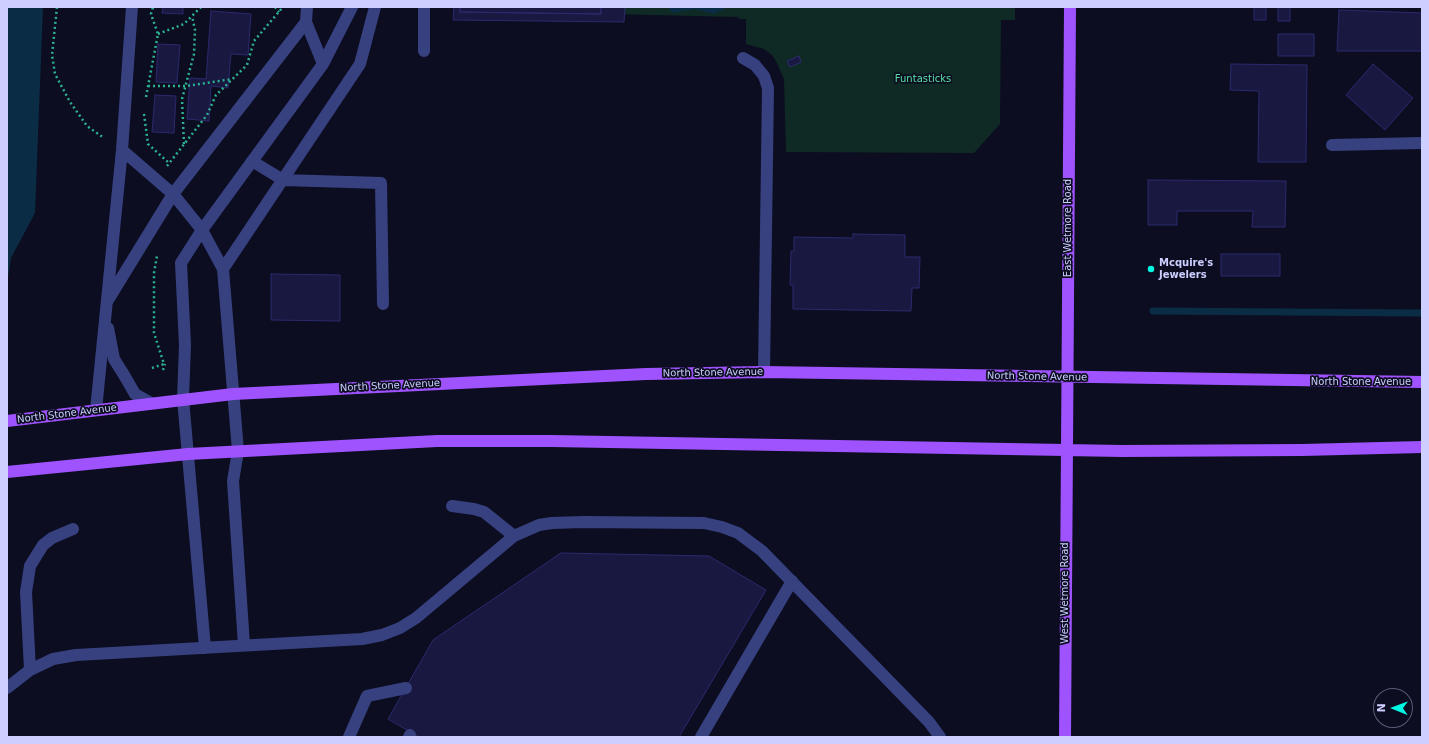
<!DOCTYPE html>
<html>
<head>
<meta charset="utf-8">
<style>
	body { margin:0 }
	#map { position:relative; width:1429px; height:744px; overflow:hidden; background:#0c0d20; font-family:"DejaVu Sans",sans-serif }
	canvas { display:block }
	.frame { position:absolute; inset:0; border:8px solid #cccfff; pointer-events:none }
	.north { position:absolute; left:1373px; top:688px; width:40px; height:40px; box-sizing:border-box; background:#0c0d20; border:1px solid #595b79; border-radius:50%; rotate:271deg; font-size:11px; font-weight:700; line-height:16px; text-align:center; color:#cccfff }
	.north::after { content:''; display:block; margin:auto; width:14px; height:18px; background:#00f7e2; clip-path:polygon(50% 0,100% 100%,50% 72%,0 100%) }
</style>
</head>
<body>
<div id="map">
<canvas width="1429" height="744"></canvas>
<div class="frame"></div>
<div class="north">N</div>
</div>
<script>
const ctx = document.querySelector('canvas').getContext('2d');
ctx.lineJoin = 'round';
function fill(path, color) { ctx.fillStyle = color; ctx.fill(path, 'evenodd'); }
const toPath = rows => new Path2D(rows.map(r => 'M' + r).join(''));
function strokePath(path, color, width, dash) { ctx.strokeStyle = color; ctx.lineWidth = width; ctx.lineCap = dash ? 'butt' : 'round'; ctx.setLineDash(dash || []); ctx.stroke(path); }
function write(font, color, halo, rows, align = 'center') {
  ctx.font = font + ' "DejaVu Sans",sans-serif'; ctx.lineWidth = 3.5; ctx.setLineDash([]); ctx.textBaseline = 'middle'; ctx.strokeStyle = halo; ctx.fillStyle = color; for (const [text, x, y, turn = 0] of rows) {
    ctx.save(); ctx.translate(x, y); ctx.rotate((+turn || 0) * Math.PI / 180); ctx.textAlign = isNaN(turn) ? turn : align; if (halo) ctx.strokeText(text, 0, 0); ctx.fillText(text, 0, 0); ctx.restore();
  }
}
fill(toPath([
	[460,7,1015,7,1015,20,1001,20,1000,124,974,153,786,152,784,79,777,63,772,55,764,49,746,44,746,19,739,19,738,17,567,13]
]), '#0f2a24');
fill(toPath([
	[7,7,43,7,35,213,11,258,7,284],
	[667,7,728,7,714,14,695,9,673,13]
]), '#0b2c45');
strokePath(toPath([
	[1153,311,1422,313]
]), '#0b2c45', 7);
const building = toPath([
	[163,7,183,7,183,14,162,13,163,7],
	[454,7,460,7,460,12,601,14,601,7,625,7,624,22,453,20,454,7],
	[460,7,601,7,601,14,460,12,460,7],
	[1254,7,1266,7,1266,20,1254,20,1254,7],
	[1278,7,1290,7,1290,21,1278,21,1278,7],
	[1339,10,1422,13,1422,51,1337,51,1339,10],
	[211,11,251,14,248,55,231,54,228,88,211,86,209,121,187,119,190,78,206,79,211,11],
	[1278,34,1314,34,1314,56,1278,56,1278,34],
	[158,44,180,45,177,83,156,82,158,44],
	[799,56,801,62,790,67,787,61,799,56],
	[1231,64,1307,65,1306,162,1258,162,1259,91,1230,90,1231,64],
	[1373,64,1413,98,1385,130,1346,95,1373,64],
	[155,95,176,96,174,133,152,132,155,95],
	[1148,180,1286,181,1285,227,1252,227,1253,211,1177,211,1177,225,1148,225,1148,180],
	[853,234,905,235,905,257,920,257,919,288,912,288,911,311,793,309,793,285,790,285,791,251,794,251,794,237,853,238,853,234],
	[1221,254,1280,254,1280,276,1221,276,1221,254],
	[271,274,340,275,340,321,271,320,271,274],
	[561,553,709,556,766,590,679,737,419,737,388,719,433,640,561,553]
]);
fill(building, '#191841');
strokePath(building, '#2b2a6e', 1);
strokePath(toPath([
	[57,7,52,55,55,74,70,102,87,126,104,138],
	[275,7,279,12],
	[158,34,184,24,201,7],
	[148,86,186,86,232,79],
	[146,97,158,34,151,14,153,7],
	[144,114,148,144,169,163],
	[184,144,182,99,194,54,195,30,192,16],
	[167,166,207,115,216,95,247,65,254,41,283,7],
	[152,368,164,364,154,333,154,273,157,256],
	[163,370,165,364]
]), '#2cb292', 2.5, [2, 3]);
strokePath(toPath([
	[307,7,306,22,323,64],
	[424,7,424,51],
	[743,58,755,65,764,76,768,88,764,372],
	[1332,145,1422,143],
	[122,150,173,194,202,230,223,269,238,451,233,481,244,645],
	[252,161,283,180,381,183,383,304],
	[223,269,360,64,375,7],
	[108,300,173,194,306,22],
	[108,328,114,359,124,375,135,394,151,403],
	[96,410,122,150,132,7],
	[452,506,474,509,484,512,514,536],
	[205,648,183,399,185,345,181,263,202,230,323,64,352,7],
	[30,670,26,592,30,566,43,545,52,538,73,529],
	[7,688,30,670,53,659,76,655,362,639,382,635,400,628,416,618,514,536,539,525,552,523,583,522,704,523,722,527,738,533,762,551,929,722,940,737],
	[349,737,367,696,406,688],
	[409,737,410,735],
	[701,737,792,581]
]), '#374180', 12);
strokePath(toPath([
	[7,421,233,394,646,374,764,372,1422,382],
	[7,472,188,454,437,441,552,441,1122,451,1302,450,1422,447],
	[1065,737,1070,7]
]), '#9f53ff', 12);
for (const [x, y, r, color] of [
	[1151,269,4,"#00f7e2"]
]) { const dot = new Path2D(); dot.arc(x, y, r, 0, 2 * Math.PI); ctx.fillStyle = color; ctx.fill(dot); strokePath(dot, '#0c0d20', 1.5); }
write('10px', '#57e0a4', '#0c0d20', [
	["Funtasticks",923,79]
]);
write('10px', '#cccfff', '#0c0d20', [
	["East Wetmore Road",1068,228,-90],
	["North Stone Avenue",713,373,-1],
	["North Stone Avenue",1037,377,1],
	["North Stone Avenue",1361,382],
	["North Stone Avenue",390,386,-3],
	["North Stone Avenue",67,414,-7],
	["West Wetmore Road",1065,593,-90]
]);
write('bold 10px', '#cccfff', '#0c0d20', [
	["Mcquire's",1159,263],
	["Jewelers",1159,275]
], 'left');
</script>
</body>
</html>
